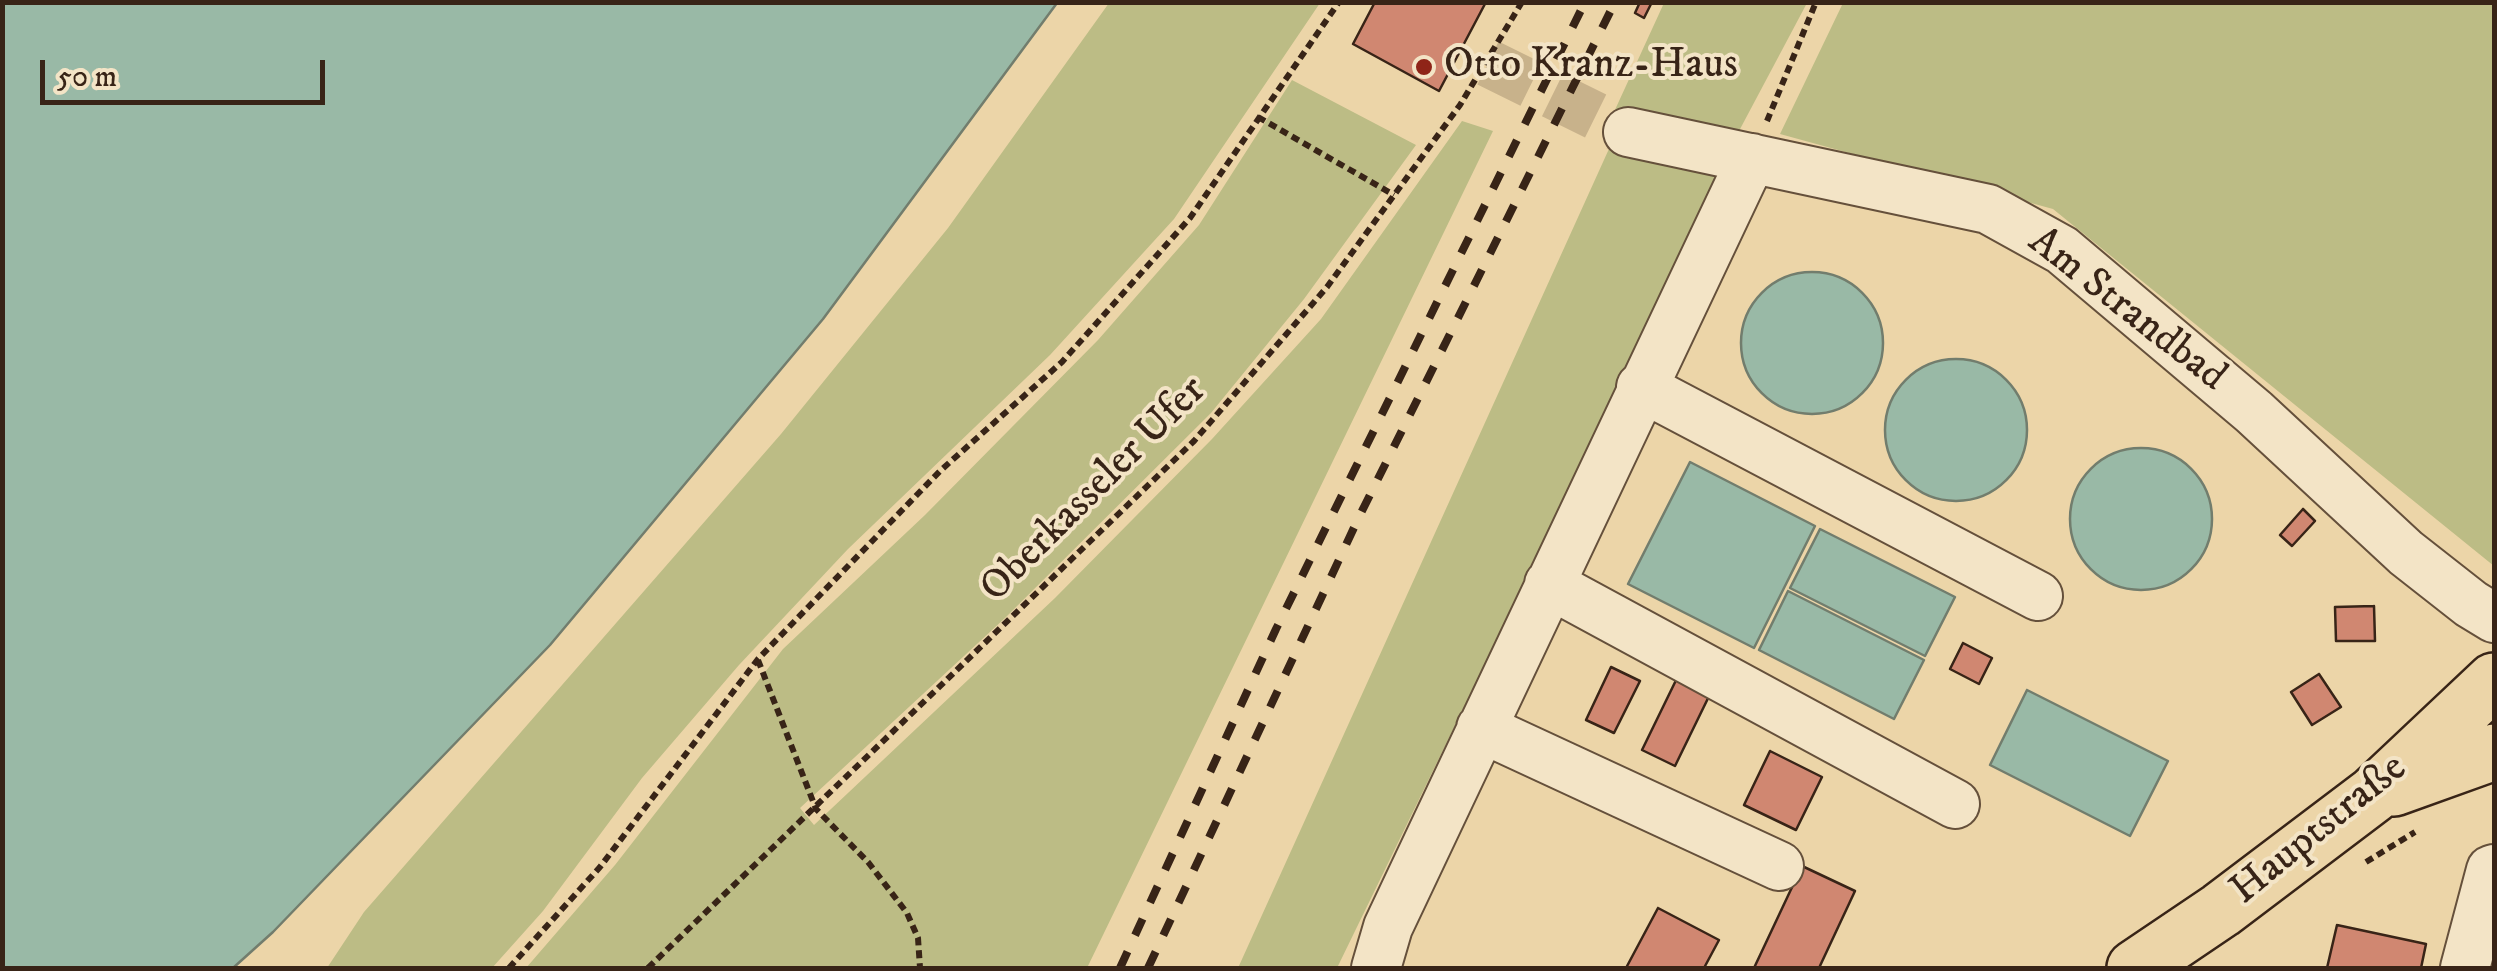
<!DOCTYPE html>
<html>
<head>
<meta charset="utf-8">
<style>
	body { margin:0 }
	#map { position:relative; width:2497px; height:971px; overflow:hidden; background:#ecd5a8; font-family:"IM FELL DW Pica",serif }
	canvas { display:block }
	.frame { position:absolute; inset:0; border:5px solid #382417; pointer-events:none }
	.scale { position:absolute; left:40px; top:60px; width:285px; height:45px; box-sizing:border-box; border:5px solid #382417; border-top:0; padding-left:12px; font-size:30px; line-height:35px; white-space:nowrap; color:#382417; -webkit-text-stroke:8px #f3e4c6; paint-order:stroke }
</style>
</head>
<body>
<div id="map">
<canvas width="2497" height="971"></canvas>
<div class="frame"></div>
<div class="scale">50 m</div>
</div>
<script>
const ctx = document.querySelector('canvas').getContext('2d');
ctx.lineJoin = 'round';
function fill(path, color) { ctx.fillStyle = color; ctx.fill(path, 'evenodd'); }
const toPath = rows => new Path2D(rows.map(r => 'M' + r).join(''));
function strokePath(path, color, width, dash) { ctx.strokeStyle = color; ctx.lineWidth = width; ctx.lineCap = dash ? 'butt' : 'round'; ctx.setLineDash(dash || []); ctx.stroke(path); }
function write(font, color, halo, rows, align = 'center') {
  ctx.font = font + ' "IM FELL DW Pica",serif'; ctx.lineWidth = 8; ctx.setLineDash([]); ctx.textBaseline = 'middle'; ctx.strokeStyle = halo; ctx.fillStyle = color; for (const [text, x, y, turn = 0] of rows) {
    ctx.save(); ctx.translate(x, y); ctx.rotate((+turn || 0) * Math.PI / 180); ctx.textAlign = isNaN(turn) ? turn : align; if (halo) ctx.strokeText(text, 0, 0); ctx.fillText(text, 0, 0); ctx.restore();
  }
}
fill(toPath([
	[1109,3,1320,3,1174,219,1050,355,848,549,739,665,642,778,543,911,492,968,327,968,364,912,781,434,948,228],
	[1664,3,1807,3,1739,131,1614,112],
	[1843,3,2494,3,2494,566,2053,209,1780,134],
	[1292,80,1416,145,1304,299,1211,413,1005,618,800,808,814,825,1055,598,1212,439,1321,319,1462,121,1493,131,1087,968,526,968,615,865,783,649,925,515,1098,340,1199,225],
	[1613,140,1724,167,1703,216,1337,968,1238,968]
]), '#bcbc85');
const water = toPath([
	[2,3,3,2,1057,3,823,319,550,645,273,932,233,968,3,968,2,3],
	'1741 343a71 71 0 1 1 142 0a71 71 0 1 1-142 0Z',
	'1885 430a71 71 0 1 1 142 0a71 71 0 1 1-142 0Z',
	'2070 519a71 71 0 1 1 142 0a71 71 0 1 1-142 0Z',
	[1690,462,1815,526,1754,648,1628,584,1690,462],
	[1820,529,1955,597,1925,656,1790,588,1820,529],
	[1788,591,1924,660,1894,719,1759,650,1788,591],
	[2027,690,2168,761,2130,836,1990,765,2027,690]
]);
fill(water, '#99b9a6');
strokePath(water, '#727d6d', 2.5);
const building = toPath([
	[1375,2,1486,2,1439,91,1353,44,1375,2],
	[1640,2,1651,4,1644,18,1635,13,1640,2],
	[2303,509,2315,521,2292,546,2280,535,2303,509],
	[2374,606,2375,641,2336,641,2335,607,2374,606],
	[1963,643,1992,658,1979,684,1950,669,1963,643],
	[1611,667,1640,681,1614,733,1586,720,1611,667],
	[1680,672,1713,688,1675,766,1642,750,1680,672],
	[2319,674,2341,707,2312,725,2291,692,2319,674],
	[1770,751,1822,777,1796,830,1744,805,1770,751],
	[1802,866,1855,891,1819,968,1754,968,1802,866],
	[1658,908,1719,940,1704,968,1626,968,1658,908],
	[2337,925,2426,944,2421,968,2327,968,2337,925]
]);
fill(building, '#d08771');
strokePath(building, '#382417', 2.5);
strokePath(toPath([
	[1488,63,1628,132]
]), '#c8b28b', 48, [48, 24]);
const minor = toPath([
	[1628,132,1988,209,2062,250,2254,412,2406,553,2471,604,2494,618],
	[1641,387,2038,596],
	[1549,584,1955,804],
	[1481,728,1779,866],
	[1376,968,1388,927,1752,158],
	[2465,968,2491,870,2494,869]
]);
const major = toPath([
	[2394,788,2494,752],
	[2135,968,2221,910,2373,795,2494,681]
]);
strokePath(minor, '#65503b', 52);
strokePath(major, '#382417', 60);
strokePath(toPath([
	[1258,117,1394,195],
	[1767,121,1816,2],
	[758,660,816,809,868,862,907,913,918,938,920,968],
	[2366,862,2415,832],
	[509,968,600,867,758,659,940,471,1062,362,1190,218,1339,2],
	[648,968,1194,441,1327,287,1460,105,1522,2]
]), '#382417', 6, [8, 5]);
strokePath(minor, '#f3e4c6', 48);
strokePath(major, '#ecd5a8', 55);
strokePath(toPath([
	[1120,968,1276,629,1585,2],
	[1148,968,1359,517,1615,2]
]), '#382417', 8, [18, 18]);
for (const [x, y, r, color] of [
	[1424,67,10,"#8f2418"]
]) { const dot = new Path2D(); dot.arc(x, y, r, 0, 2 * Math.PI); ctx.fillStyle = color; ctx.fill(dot); strokePath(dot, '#f3e4c6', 4); }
write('42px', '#382417', '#f3e4c6', [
	["Otto Kranz-Haus",1444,67]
], 'left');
write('42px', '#382417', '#f3e4c6', [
	["Am Strandbad",2126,311,38],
	["Oberkasseler Ufer",1095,491,-45],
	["Hauptstraße",2320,831,-39]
]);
</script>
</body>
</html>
